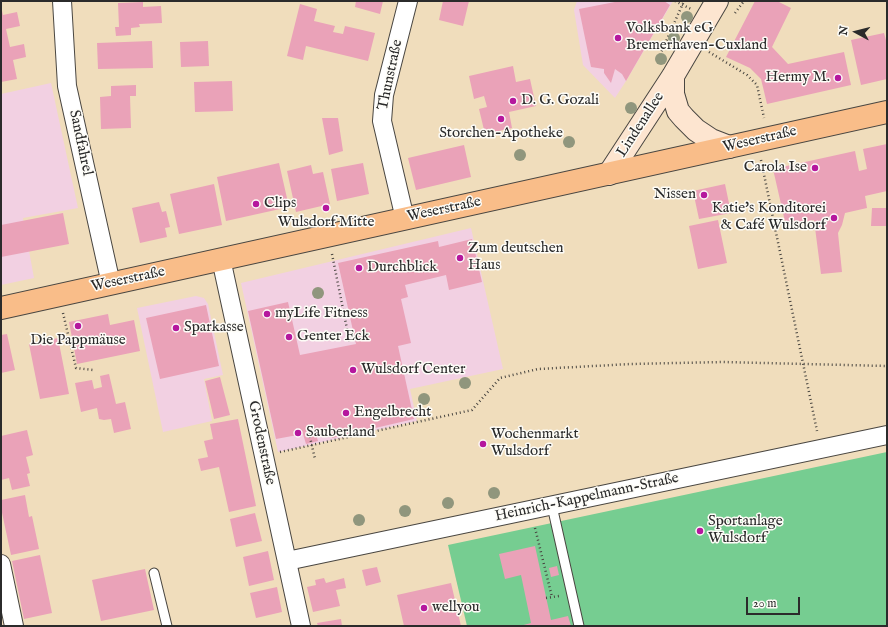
<!DOCTYPE html>
<html>
<head>
<meta charset="utf-8">
<style>
	body { margin:0 }
	#map { position:relative; width:888px; height:627px; overflow:hidden; background:#f0ddbc; font-family:"IM FELL English",serif }
	canvas { display:block }
	.frame { position:absolute; inset:0; border:2px solid #2b2b2b; pointer-events:none }
	.north { position:absolute; left:836px; top:12px; width:40px; height:40px; -webkit-text-stroke:3px #fdfcf7; paint-order:stroke; rotate:277deg; font-size:11px; font-weight:700; line-height:16px; text-align:center; color:#2b2b2b }
	.north::after { content:''; display:block; margin:auto; width:14px; height:18px; background:#2b2b2b; clip-path:polygon(50% 0,100% 100%,50% 72%,0 100%) }
	.scale { position:absolute; left:746px; top:597px; width:54px; height:18px; box-sizing:border-box; border:2px solid #2b2b2b; border-top:0; padding-left:5px; font-size:12px; line-height:14px; white-space:nowrap; color:#2b2b2b; -webkit-text-stroke:3px #fdfcf7; paint-order:stroke }
</style>
</head>
<body>
<div id="map">
<canvas width="888" height="627"></canvas>
<div class="frame"></div>
<div class="north">N</div>
<div class="scale">20 m</div>
</div>
<script>
const ctx = document.querySelector('canvas').getContext('2d');
ctx.lineJoin = 'round';
function fill(path, color) { ctx.fillStyle = color; ctx.fill(path, 'evenodd'); }
const toPath = rows => new Path2D(rows.map(r => 'M' + r).join(''));
function strokePath(path, color, width, dash) { ctx.strokeStyle = color; ctx.lineWidth = width; ctx.lineCap = dash ? 'butt' : 'round'; ctx.setLineDash(dash || []); ctx.stroke(path); }
function write(font, color, halo, rows, align = 'center') {
  ctx.font = font + ' "IM FELL English",serif'; ctx.lineWidth = 3; ctx.setLineDash([]); ctx.textBaseline = 'middle'; ctx.strokeStyle = halo; ctx.fillStyle = color; for (const [text, x, y, turn = 0] of rows) {
    ctx.save(); ctx.translate(x, y); ctx.rotate((+turn || 0) * Math.PI / 180); ctx.textAlign = isNaN(turn) ? turn : align; if (halo) ctx.strokeText(text, 0, 0); ctx.fillText(text, 0, 0); ctx.restore();
  }
}
fill(toPath([
	[577,1,673,1,626,81,615,98,583,65,574,10],
	[51,83,78,208,23,218,34,278,1,285,1,94],
	[471,228,503,369,410,389,417,421,278,452,241,283],
	[196,296,204,298,208,304,223,375,204,379,212,421,163,432,137,308]
]), '#f2d0e2');
fill(toPath([
	[887,452,887,626,467,626,448,545]
]), '#76cd91');
fill(toPath([
	[356,1,383,1,380,14,355,7],
	[443,1,469,1,463,26,439,20],
	[620,1,664,1,670,5,626,81,622,74,615,69,611,83,604,73,604,69,591,67,579,9],
	[755,1,777,1,791,8,772,47,788,64,844,52,851,85,767,104,761,79,750,68,726,57],
	[143,2,143,7,161,6,162,23,139,24,140,27,131,28,131,35,116,36,115,27,119,27,118,3],
	[300,4,317,9,314,21,335,26,333,32,343,34,345,26,375,33,368,61,306,46,303,60,287,56],
	[1,6,3,15,17,12,20,26,6,29,10,47,24,44,26,57,13,60,17,79,1,82],
	[884,33,887,44,887,79,861,85,851,40],
	[152,41,153,68,98,69,97,43],
	[208,41,209,66,181,67,180,42],
	[513,66,516,82,530,79,536,106,509,112,512,128,485,134,479,109,487,107,484,96,474,99,469,76],
	[232,81,233,111,195,112,194,82],
	[136,85,136,96,130,96,131,128,101,129,100,97,111,96,111,86],
	[322,118,338,118,343,151,329,155],
	[887,144,887,191,865,196,867,208,845,213,842,225,838,233,842,272,821,274,814,220,786,226,773,169,855,151,859,171,867,169,863,149],
	[464,145,471,177,416,190,408,158],
	[279,163,289,207,226,221,217,177],
	[363,163,369,194,337,201,331,169],
	[311,165,313,174,323,172,330,204,296,212,287,171],
	[214,184,222,225,179,234,170,194],
	[725,184,731,213,699,219,693,191],
	[159,202,162,212,166,211,170,227,165,228,167,237,140,243,132,208],
	[872,208,887,208,887,226,871,226],
	[63,213,69,244,1,257,1,225],
	[718,220,727,263,698,269,689,226],
	[472,239,482,282,449,290,446,275,405,285,408,297,401,299,411,343,398,346,414,419,332,438,330,427,315,431,318,441,306,444,303,434,276,439,248,311,288,302,300,355,356,344,338,263,438,241,439,247],
	[206,305,219,366,160,379,146,318],
	[108,314,110,325,134,320,140,351,77,364,69,322],
	[7,334,15,370,1,373,1,335],
	[58,338,69,394,40,399,29,344],
	[109,374,116,404,125,402,131,429,114,433,111,419,104,420,99,419,97,408,81,412,75,383,92,380,94,389,102,387,100,376],
	[220,377,230,415,214,419,205,381],
	[238,419,256,506,229,512,219,467,201,471,198,459,208,457,204,441,213,439,210,424],
	[27,430,33,455,26,457,30,473,27,474,30,486,12,490,9,478,1,480,1,436],
	[25,495,29,517,32,516,39,549,11,555,1,508,1,500],
	[255,513,262,541,236,547,230,519],
	[535,546,551,620,568,616,571,626,520,626,531,623,521,575,505,579,499,554],
	[268,551,274,580,249,586,243,557],
	[40,555,52,613,24,619,12,561],
	[557,566,559,575,551,577,549,568],
	[377,567,381,582,366,586,362,570],
	[145,569,154,610,101,621,92,580],
	[324,578,326,583,344,578,346,588,336,590,340,606,313,612,307,587,316,585,315,580],
	[451,583,461,626,404,626,397,595],
	[277,587,282,612,256,618,250,593],
	[341,619,342,626,318,626,317,623]
]), '#eaa2b8');
const lane = toPath([
	[552,506,579,626],
	[154,573,167,626]
]);
const street = toPath([
	[62,1,67,86,111,284],
	[405,219,382,121,384,95,408,1],
	[221,259,301,626],
	[287,561,887,435],
	[1,564,14,626]
]);
const secondary = toPath([
	[673,76,673,94,678,111,684,118,696,130,711,140,729,147],
	[609,174,673,76,717,1]
]);
const primary = toPath([
	[1,308,887,112]
]);
strokePath(lane, '#494641', 11);
strokePath(street, '#494641', 20);
strokePath(secondary, '#494641', 24);
strokePath(primary, '#494641', 24);
strokePath(toPath([
	[675,1,691,9],
	[735,13,744,1],
	[709,52,747,75,757,85,764,118],
	[660,55,684,1],
	[761,160,817,431],
	[332,254,350,344],
	[63,313,76,368,93,370],
	[309,433,315,459],
	[280,452,472,410,500,378,538,369,631,364,723,362,887,366],
	[535,528,552,597],
	[546,598,559,596]
]), '#494641', 2.5, [1, 3]);
strokePath(lane, '#fff', 9);
strokePath(street, '#fff', 18);
strokePath(secondary, '#fde5d0', 22);
strokePath(primary, '#f9bd89', 22);
ctx.fillStyle = '#90967d';
for (const [x, y] of [
	[687,17],
	[674,38],
	[661,59],
	[631,108],
	[569,142],
	[520,155],
	[318,293],
	[465,383],
	[424,399],
	[494,493],
	[448,503],
	[405,511],
	[359,520]
]) { ctx.beginPath(); ctx.arc(x, y, 6, 0, 2 * Math.PI); ctx.fill(); }
for (const [x, y, r, color] of [
	[618,38,4,"#b5179e"],
	[838,78,4,"#b5179e"],
	[513,101,4,"#b5179e"],
	[501,119,4,"#b5179e"],
	[815,168,4,"#b5179e"],
	[704,195,4,"#b5179e"],
	[256,204,4,"#b5179e"],
	[326,208,4,"#b5179e"],
	[834,218,4,"#b5179e"],
	[460,258,4,"#b5179e"],
	[359,268,4,"#b5179e"],
	[267,314,4,"#b5179e"],
	[78,326,4,"#b5179e"],
	[176,328,4,"#b5179e"],
	[289,337,4,"#b5179e"],
	[353,370,4,"#b5179e"],
	[346,413,4,"#b5179e"],
	[298,433,4,"#b5179e"],
	[483,444,4,"#b5179e"],
	[700,531,4,"#b5179e"],
	[424,608,4,"#b5179e"]
]) { const dot = new Path2D(); dot.arc(x, y, r, 0, 2 * Math.PI); ctx.fillStyle = color; ctx.fill(dot); strokePath(dot, '#fdfcf7', 1.5); }
write('15px', '#2b2b2b', '#fdfcf7', [
	["Volksbank eG",626,29],
	["Bremerhaven-Cuxland",626,46],
	["Hermy M.",830,78,"right"],
	["D. G. Gozali",521,101],
	["Storchen-Apotheke",501,134,"center"],
	["Carola Ise",807,168,"right"],
	["Nissen",696,195,"right"],
	["Clips",264,204],
	["Katie's Konditorei",826,209,"right"],
	["& Café Wulsdorf",826,226,"right"],
	["Wulsdorf Mitte",326,223,"center"],
	["Zum deutschen",468,249],
	["Haus",468,266],
	["Durchblick",367,268],
	["myLife Fitness",275,314],
	["Sparkasse",184,328],
	["Genter Eck",297,337],
	["Die Pappmäuse",78,341,"center"],
	["Wulsdorf Center",361,370],
	["Engelbrecht",354,413],
	["Sauberland",306,433],
	["Wochenmarkt",491,435],
	["Wulsdorf",491,452],
	["Sportanlage",708,522],
	["Wulsdorf",708,539],
	["wellyou",432,608]
], 'left');
write('15px', '#2b2b2b', '#fdfcf7', [
	["Thunstraße",391,75,-78],
	["Lindenallee",641,125,-57],
	["Weserstraße",760,140,-13],
	["Sandfahrel",80,143,78],
	["Weserstraße",444,210,-12],
	["Weserstraße",128,280,-12],
	["Grodenstraße",261,443,78],
	["Heinrich-Kappelmann-Straße",587,498,-12]
]);
</script>
</body>
</html>
